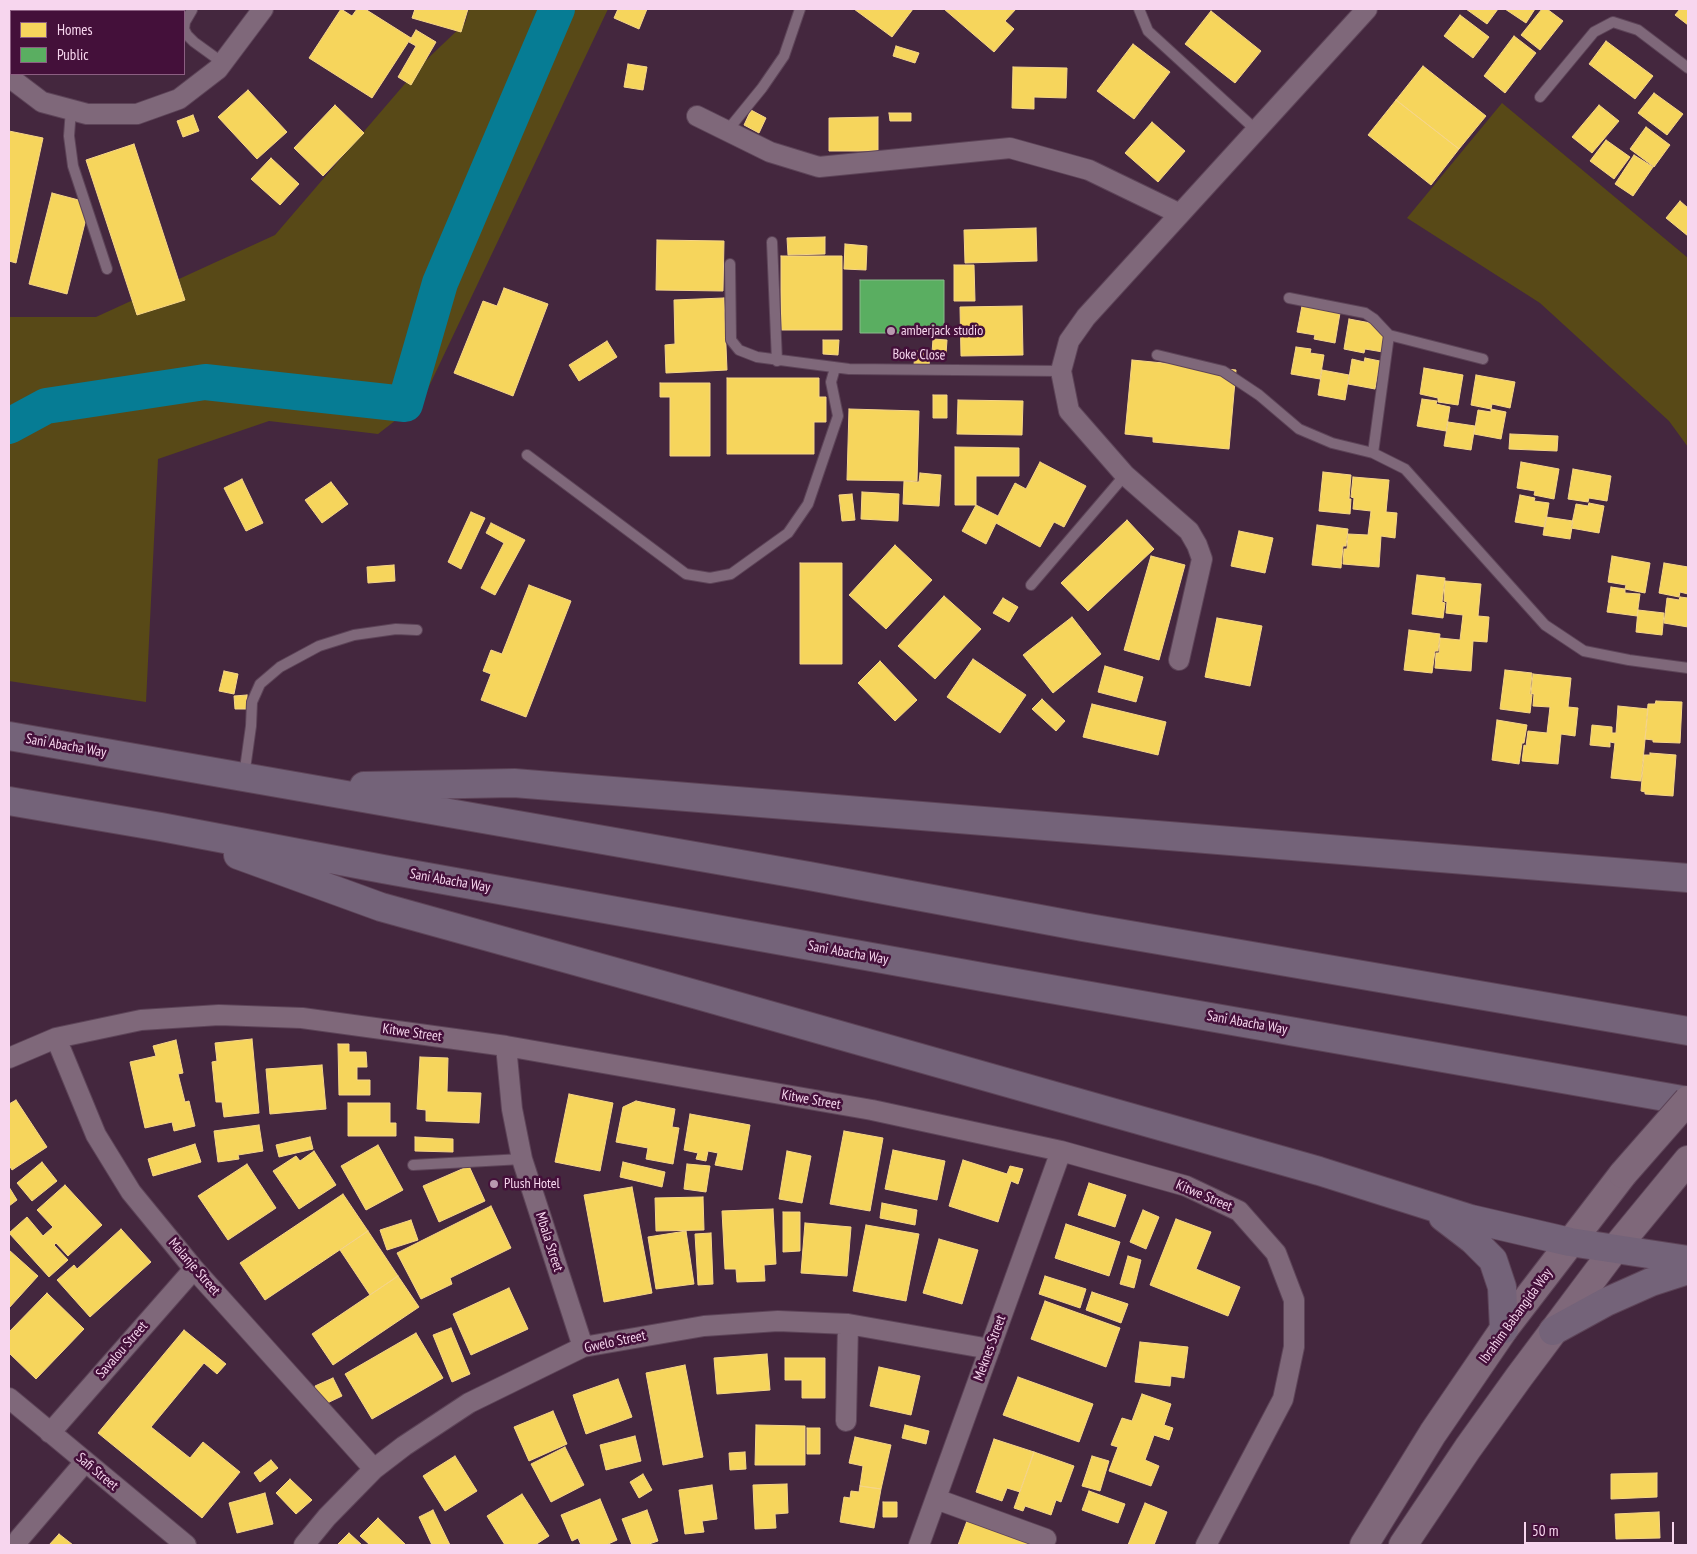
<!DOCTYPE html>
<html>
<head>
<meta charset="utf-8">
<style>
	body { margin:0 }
	#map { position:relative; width:1697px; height:1554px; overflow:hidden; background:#44273e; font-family:"PT Sans Narrow",sans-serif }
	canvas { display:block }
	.frame { position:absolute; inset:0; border:10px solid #f7d6ee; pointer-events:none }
	.legend { position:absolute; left:10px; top:10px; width:175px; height:65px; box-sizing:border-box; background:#44103a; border:1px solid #8c5f82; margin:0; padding:6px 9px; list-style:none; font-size:15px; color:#f7d6ee }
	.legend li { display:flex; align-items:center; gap:10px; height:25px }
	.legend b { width:25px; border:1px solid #8c5f82 }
	.scale { position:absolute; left:1524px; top:1522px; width:150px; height:22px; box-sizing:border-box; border:2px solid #f7d6ee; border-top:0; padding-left:6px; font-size:15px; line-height:18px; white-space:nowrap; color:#f7d6ee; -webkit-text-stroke:4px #44103a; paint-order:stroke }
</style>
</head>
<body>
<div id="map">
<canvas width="1697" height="1554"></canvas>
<div class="frame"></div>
<ul class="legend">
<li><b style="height:14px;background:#f6d55c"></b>Homes</li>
<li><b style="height:14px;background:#5aae61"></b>Public</li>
</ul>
<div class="scale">50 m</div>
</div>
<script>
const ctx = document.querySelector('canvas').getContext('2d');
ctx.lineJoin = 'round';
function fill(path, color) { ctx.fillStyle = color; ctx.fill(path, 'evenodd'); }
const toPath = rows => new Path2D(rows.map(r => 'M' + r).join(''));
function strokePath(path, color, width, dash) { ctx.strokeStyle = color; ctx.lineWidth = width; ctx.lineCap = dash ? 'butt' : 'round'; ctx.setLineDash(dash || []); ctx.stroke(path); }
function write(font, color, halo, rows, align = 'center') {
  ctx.font = font + ' "PT Sans Narrow",sans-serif'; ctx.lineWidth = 5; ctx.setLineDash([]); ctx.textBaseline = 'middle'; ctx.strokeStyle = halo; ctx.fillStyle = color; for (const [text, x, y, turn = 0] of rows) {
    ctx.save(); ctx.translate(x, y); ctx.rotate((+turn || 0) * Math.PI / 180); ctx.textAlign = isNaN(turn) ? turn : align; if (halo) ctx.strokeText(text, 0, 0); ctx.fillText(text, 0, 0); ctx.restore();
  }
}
fill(toPath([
	[469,9,608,9,423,399,378,434,269,421,158,459,146,702,9,681,9,317,96,317,275,235,421,65,465,23],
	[1502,103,1688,258,1688,447,1669,421,1540,303,1407,218]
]), '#584917');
const homes = toPath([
	[13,9,67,9,67,11,13,11,13,9],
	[72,9,110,9,110,11,72,11,72,9],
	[123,9,170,9,170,11,123,11,123,9],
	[341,9,352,16,357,9,365,9,411,38,372,98,309,58,341,9],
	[415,9,468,9,461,32,412,18,415,9],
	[618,9,647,9,639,29,614,18,618,9],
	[854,9,913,9,892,37,854,9],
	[944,9,1016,9,1005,21,1014,29,994,52,944,9],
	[1466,9,1498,9,1487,24,1466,9],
	[1505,9,1535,9,1526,23,1505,9],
	[1542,9,1547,9,1563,21,1540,50,1521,35,1542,9],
	[1680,9,1688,9,1688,25,1675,15,1680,9],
	[1211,11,1261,51,1235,83,1185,44,1211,11],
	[1460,15,1489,37,1473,58,1444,36,1460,15],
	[416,30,436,42,411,85,398,77,416,46,409,42,416,30],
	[1514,36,1536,53,1505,93,1484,76,1514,36],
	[1606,41,1653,76,1635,99,1589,64,1606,41],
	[1133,44,1170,72,1134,119,1097,91,1133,44],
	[896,46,919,53,915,63,893,56,896,46],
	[628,64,647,67,643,90,624,87,628,64],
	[1423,66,1486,116,1459,149,1396,100,1423,66],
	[1013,67,1067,68,1066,98,1034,97,1034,109,1012,108,1013,67],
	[248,90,287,132,257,159,218,117,248,90],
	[1654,93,1683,114,1667,135,1638,113,1654,93],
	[1396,100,1459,149,1431,185,1368,135,1396,100],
	[335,105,364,133,323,176,294,148,335,105],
	[1599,105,1619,121,1592,153,1572,137,1599,105],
	[751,110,766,118,759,133,744,125,751,110],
	[889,113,911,113,911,121,890,121,889,113],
	[193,115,199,131,183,137,177,121,193,115],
	[878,117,878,151,829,151,829,118,878,117],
	[1152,122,1185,151,1158,182,1125,153,1152,122],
	[1646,127,1670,145,1654,167,1630,149,1646,127],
	[9,131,43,138,16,263,9,261,9,131],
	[1606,140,1630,157,1614,179,1590,161,1606,140],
	[134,144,185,300,137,315,86,160,134,144],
	[1634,155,1653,167,1633,196,1615,184,1634,155],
	[271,158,299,184,280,205,251,179,271,158],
	[52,193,90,203,67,294,29,284,52,193],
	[1680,201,1688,208,1688,236,1666,218,1680,201],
	[1036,228,1037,261,965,263,964,230,1036,228],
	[825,237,825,254,788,255,787,238,825,237],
	[657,240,724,241,723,291,656,290,657,240],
	[845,244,867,246,866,270,844,269,845,244],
	[781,256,842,256,842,330,781,330,781,256],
	[954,265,974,265,975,301,954,301,954,265],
	[504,288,548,304,513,396,454,373,483,301,497,306,504,288],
	[724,298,727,370,666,373,665,345,675,344,674,300,724,298],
	[1022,306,1023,355,961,356,960,307,1022,306],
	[1302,306,1340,313,1335,343,1314,339,1315,335,1297,332,1302,306],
	[1349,319,1387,326,1383,352,1365,349,1364,353,1344,349,1349,319],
	[933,339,947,340,946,354,932,353,933,339],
	[823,340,839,340,838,355,823,354,823,340],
	[607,341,617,357,579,381,569,365,607,341],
	[1296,347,1311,349,1310,353,1324,355,1320,379,1291,374,1296,347],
	[915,351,930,352,929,366,914,365,915,351],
	[1365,358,1380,361,1375,389,1348,384,1352,359,1364,362,1365,358],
	[1132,360,1236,370,1229,449,1153,442,1153,437,1125,434,1132,360],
	[1424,368,1463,375,1458,405,1438,402,1438,398,1420,394,1424,368],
	[1322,370,1349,375,1345,400,1318,395,1322,370],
	[1476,375,1515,382,1510,408,1492,404,1491,409,1471,405,1476,375],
	[727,378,819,378,819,397,826,397,826,422,814,422,814,454,727,454,727,378],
	[660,383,710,383,710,456,670,456,670,397,660,397,660,383],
	[933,395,947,395,947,418,933,418,933,395],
	[1422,399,1437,401,1436,404,1450,407,1446,431,1417,426,1422,399],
	[958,400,1023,401,1022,435,957,434,958,400],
	[849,409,919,411,917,481,847,480,849,409],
	[1491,409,1506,412,1501,439,1474,434,1478,410,1491,412,1491,409],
	[1448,422,1475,426,1471,450,1444,446,1448,422],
	[1510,434,1558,436,1557,451,1509,449,1510,434],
	[955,447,1019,448,1019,476,976,476,976,505,955,505,955,447],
	[1040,462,1086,486,1064,527,1054,522,1040,547,996,523,986,544,962,531,976,505,998,516,1015,483,1026,489,1040,462],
	[1521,462,1559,469,1554,499,1534,495,1535,491,1517,488,1521,462],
	[1573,469,1611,476,1607,501,1589,498,1588,502,1568,499,1573,469],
	[1323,472,1351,475,1349,499,1351,499,1350,514,1319,511,1323,472],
	[920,473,941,475,939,506,903,504,904,481,919,482,920,473],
	[1353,477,1389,480,1386,512,1397,513,1395,538,1381,536,1379,567,1343,564,1344,549,1347,549,1348,534,1368,535,1371,511,1353,509,1354,498,1351,497,1353,477],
	[242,479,263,523,246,531,224,488,242,479],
	[331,482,348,504,322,523,305,500,331,482],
	[862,492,899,494,898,521,861,519,862,492],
	[852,494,855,520,842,521,839,495,852,494],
	[1520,495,1535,498,1534,501,1549,503,1545,527,1515,522,1520,495],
	[1589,503,1604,506,1599,533,1571,528,1576,504,1588,506,1589,503],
	[471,512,485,518,461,569,448,562,471,512],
	[1546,517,1573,521,1570,539,1543,535,1546,517],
	[1127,520,1154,549,1088,611,1061,583,1127,520],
	[491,523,525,540,495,595,481,588,504,543,486,533,491,523],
	[1317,525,1348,529,1346,546,1343,546,1341,568,1312,565,1317,525],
	[1239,531,1273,538,1265,573,1231,566,1239,531],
	[895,545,932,580,886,629,849,595,895,545],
	[1151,556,1185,565,1159,660,1124,650,1151,556],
	[1612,556,1650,563,1645,593,1625,589,1626,585,1608,582,1612,556],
	[800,563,842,563,842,664,800,664,800,563],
	[1664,563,1688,567,1688,594,1680,592,1679,597,1659,593,1664,563],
	[394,565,395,581,368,583,367,567,394,565],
	[1417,575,1445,578,1442,602,1445,603,1443,618,1412,614,1417,575],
	[1445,581,1481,584,1478,616,1489,617,1487,642,1473,641,1471,671,1435,668,1436,653,1439,653,1440,638,1460,640,1463,615,1446,613,1447,602,1444,601,1445,581],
	[529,585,571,601,526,717,481,700,491,674,483,671,491,650,502,654,529,585],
	[1611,587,1625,589,1625,593,1640,594,1637,616,1607,612,1611,587],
	[944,596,981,629,935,679,898,646,944,596],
	[1680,597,1688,598,1688,627,1664,623,1667,598,1679,600,1680,597],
	[1003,598,1018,607,1009,622,993,613,1003,598],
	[1638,610,1664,613,1662,635,1636,632,1638,610],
	[1072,617,1101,654,1053,693,1023,655,1072,617],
	[1217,618,1262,626,1250,686,1205,677,1217,618],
	[1409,630,1440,634,1438,651,1435,651,1432,673,1404,670,1409,630],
	[973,659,1026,695,1000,733,947,697,973,659],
	[880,661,917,700,895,721,858,683,880,661],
	[1105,666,1143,677,1136,702,1098,692,1105,666],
	[1505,670,1532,673,1530,694,1532,695,1530,713,1500,709,1505,670],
	[224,671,238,674,234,694,219,691,224,671],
	[1533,674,1571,678,1568,707,1578,708,1575,736,1561,734,1558,764,1522,761,1524,745,1526,746,1528,731,1547,733,1550,707,1533,706,1534,694,1531,694,1533,674],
	[247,695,247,709,235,709,234,696,247,695],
	[1042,699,1065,721,1056,731,1032,709,1042,699],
	[1656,701,1682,702,1680,743,1653,742,1653,740,1645,739,1648,704,1655,704,1656,701],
	[1092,704,1166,722,1158,755,1083,737,1092,704],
	[1618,706,1648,709,1641,781,1611,778,1615,743,1610,742,1610,747,1590,745,1592,725,1612,727,1612,733,1616,733,1618,706],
	[1497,720,1527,725,1524,743,1522,743,1519,764,1492,760,1497,720],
	[1650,753,1676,755,1673,796,1645,794,1645,792,1641,791,1644,755,1650,755,1650,753],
	[252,1039,259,1113,224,1117,222,1102,216,1102,212,1062,217,1061,215,1043,252,1039],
	[176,1040,183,1073,178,1074,185,1102,189,1101,195,1126,174,1131,172,1122,145,1128,130,1062,156,1056,153,1046,176,1040],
	[338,1044,349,1044,349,1052,366,1052,367,1067,357,1067,357,1080,370,1080,370,1095,339,1095,338,1044],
	[420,1057,448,1058,447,1092,481,1093,479,1123,426,1121,426,1110,417,1109,420,1057],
	[322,1065,326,1109,270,1114,266,1069,322,1065],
	[569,1094,613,1103,600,1171,555,1162,569,1094],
	[16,1100,47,1147,12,1170,9,1165,9,1104,16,1100],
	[636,1101,675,1109,672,1127,679,1128,673,1164,646,1159,648,1148,616,1142,623,1107,636,1101],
	[348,1103,390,1103,390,1123,396,1123,396,1136,348,1136,348,1103],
	[690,1114,750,1125,742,1170,715,1165,718,1153,708,1151,706,1161,696,1159,698,1153,684,1150,690,1114],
	[259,1125,263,1151,238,1155,239,1159,218,1162,214,1131,259,1125],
	[844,1131,883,1138,870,1211,830,1204,844,1131],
	[310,1137,313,1149,279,1157,276,1145,310,1137],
	[415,1137,453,1139,453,1152,415,1151,415,1137],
	[195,1144,201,1162,153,1176,148,1159,195,1144],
	[378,1145,403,1190,366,1210,341,1166,378,1145],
	[893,1150,945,1161,937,1200,885,1189,893,1150],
	[314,1151,336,1185,299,1209,273,1171,296,1156,300,1161,314,1151],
	[787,1151,811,1156,802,1203,779,1199,787,1151],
	[963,1160,1007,1174,1010,1166,1023,1169,1018,1184,1011,1181,998,1222,949,1206,963,1160],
	[42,1162,57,1181,32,1201,17,1183,42,1162],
	[623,1162,665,1172,662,1187,620,1177,623,1162],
	[247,1164,276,1208,228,1240,198,1196,247,1164],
	[687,1164,710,1166,706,1192,684,1189,687,1164],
	[469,1166,485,1201,439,1222,423,1186,469,1166],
	[1089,1183,1126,1195,1115,1227,1078,1215,1089,1183],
	[65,1185,102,1225,68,1256,56,1243,54,1245,68,1260,49,1277,9,1233,27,1217,43,1236,53,1227,37,1210,65,1185],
	[9,1187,17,1200,9,1206,9,1187],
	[632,1187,652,1293,604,1302,584,1195,632,1187],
	[343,1194,368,1231,265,1300,240,1263,343,1194],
	[703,1197,704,1230,656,1231,655,1198,703,1197],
	[882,1203,917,1210,915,1225,880,1218,882,1203],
	[491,1206,511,1248,450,1278,452,1284,421,1299,397,1253,491,1206],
	[773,1209,776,1264,764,1265,765,1281,737,1282,736,1269,725,1269,722,1211,773,1209],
	[1143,1210,1159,1217,1146,1249,1130,1242,1143,1210],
	[783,1212,800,1212,800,1251,783,1252,783,1212],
	[1176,1219,1211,1232,1196,1269,1240,1287,1228,1316,1150,1285,1176,1219],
	[411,1220,418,1240,387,1250,380,1230,411,1220],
	[805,1223,851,1227,847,1276,801,1273,805,1223],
	[1066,1224,1120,1242,1109,1276,1055,1258,1066,1224],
	[866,1225,919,1234,906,1301,853,1291,866,1225],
	[121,1229,151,1262,90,1317,57,1280,74,1265,77,1269,121,1229],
	[368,1231,398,1276,370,1295,340,1250,368,1231],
	[686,1231,694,1284,656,1289,648,1237,686,1231],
	[711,1233,713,1284,698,1285,695,1234,711,1233],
	[939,1239,978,1250,962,1304,923,1293,939,1239],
	[9,1250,38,1276,9,1308,9,1250],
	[1128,1256,1141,1260,1134,1288,1120,1284,1128,1256],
	[398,1276,419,1307,333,1365,312,1334,398,1276],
	[1045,1276,1086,1289,1080,1308,1039,1294,1045,1276],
	[509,1288,528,1329,471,1355,453,1314,509,1288],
	[1092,1292,1128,1304,1121,1323,1086,1310,1092,1292],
	[47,1293,84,1329,36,1379,9,1353,9,1332,47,1293],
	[1045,1301,1120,1328,1106,1367,1031,1339,1045,1301],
	[451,1328,470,1374,452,1382,433,1335,451,1328],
	[184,1330,226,1364,217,1374,204,1363,151,1427,190,1458,203,1442,240,1472,202,1518,98,1433,184,1330],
	[416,1333,443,1378,372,1419,345,1374,416,1333],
	[1140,1342,1188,1347,1184,1378,1171,1376,1170,1386,1135,1382,1140,1342],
	[767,1354,770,1390,717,1394,714,1358,767,1354],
	[785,1358,825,1358,825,1398,802,1398,802,1380,785,1380,785,1358],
	[685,1365,703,1457,663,1465,646,1373,685,1365],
	[879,1367,920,1376,911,1415,870,1406,879,1367],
	[1018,1377,1093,1404,1079,1442,1003,1415,1018,1377],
	[333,1378,342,1396,323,1405,315,1386,333,1378],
	[618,1379,632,1417,586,1434,573,1395,618,1379],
	[1142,1394,1171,1404,1164,1425,1173,1428,1169,1440,1154,1435,1145,1460,1159,1466,1151,1486,1109,1471,1118,1447,1111,1445,1122,1418,1132,1421,1142,1394],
	[553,1411,567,1444,529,1461,514,1427,553,1411],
	[756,1425,805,1426,805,1465,755,1465,756,1425],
	[905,1425,929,1431,926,1444,902,1438,905,1425],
	[807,1428,820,1428,820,1454,807,1454,807,1428],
	[635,1436,641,1461,606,1470,600,1445,635,1436],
	[855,1437,891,1445,881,1489,860,1486,863,1466,849,1463,855,1437],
	[994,1439,1034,1452,1020,1492,1007,1488,1002,1501,976,1492,994,1439],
	[565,1447,584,1485,551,1502,531,1464,565,1447],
	[745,1452,746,1469,730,1470,729,1453,745,1452],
	[1034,1452,1074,1466,1061,1502,1056,1500,1051,1515,1025,1506,1023,1511,1014,1508,1034,1452],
	[455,1456,477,1491,445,1511,423,1476,455,1456],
	[1092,1456,1109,1461,1100,1491,1082,1486,1092,1456],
	[271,1460,278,1468,260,1482,254,1473,271,1460],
	[1657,1473,1657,1497,1611,1499,1611,1474,1657,1473],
	[643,1474,652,1490,639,1498,630,1482,643,1474],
	[290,1479,312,1500,296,1514,276,1493,290,1479],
	[787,1484,788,1513,775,1514,776,1528,755,1529,753,1485,787,1484],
	[712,1485,717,1519,702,1521,704,1532,685,1534,679,1490,712,1485],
	[860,1486,881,1489,874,1528,840,1522,844,1497,850,1498,851,1491,859,1492,860,1486],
	[1089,1491,1125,1504,1118,1523,1082,1510,1089,1491],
	[265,1493,273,1524,237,1533,229,1503,265,1493],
	[522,1494,549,1536,535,1545,505,1545,487,1516,522,1494],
	[600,1499,617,1540,606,1545,581,1545,578,1538,572,1541,561,1515,600,1499],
	[883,1502,897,1502,897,1517,883,1517,883,1502],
	[1145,1503,1167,1512,1154,1545,1128,1545,1145,1503],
	[433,1510,450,1545,432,1545,419,1517,433,1510],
	[647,1510,658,1541,646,1545,632,1545,622,1519,647,1510],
	[1659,1512,1660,1538,1616,1539,1615,1514,1659,1512],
	[378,1518,405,1544,403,1545,370,1545,360,1536,378,1518],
	[967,1521,1034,1545,958,1545,967,1521],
	[349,1533,362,1545,337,1545,349,1533],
	[59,1534,73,1545,49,1545,59,1534]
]);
fill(homes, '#f6d55c');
strokePath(homes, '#f6d588', 1);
const public = toPath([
	[860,280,944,280,944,333,860,333,860,280]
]);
fill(public, '#5aae61');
strokePath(public, '#89ba8b', 1);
strokePath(toPath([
	[9,426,46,406,205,382,405,404,440,283,557,9]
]), '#067c94', 36);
const lane = toPath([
	[1139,9,1148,31,1256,130],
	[192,10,185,22,184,29,187,35,194,42,223,63],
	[1540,97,1594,32,1613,22,1638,30,1688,68],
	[71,109,69,136,73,166,107,269],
	[727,131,762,88,784,56,800,9],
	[772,242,777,361],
	[730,264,731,340,739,350,757,357,849,369,1061,371],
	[1289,298,1365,313,1374,319,1389,335],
	[1157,355,1223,371,1259,395,1299,429,1332,443,1373,453,1405,469,1545,625,1584,651,1629,660,1688,668],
	[1373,453,1389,335,1483,359],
	[527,455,686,574,710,578,731,574,788,533,808,504,838,416,831,382,835,368],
	[1031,585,1125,475],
	[244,776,251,726,252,702,260,684,280,667,319,646,354,635,396,629,417,630],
	[413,1165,522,1159]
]);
const street = toPath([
	[9,77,42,102,87,114,137,114,179,99,218,69,263,9],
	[697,116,770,152,819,167,1010,148,1089,170,1180,214],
	[1179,660,1202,559,1197,545,1189,531,1125,475,1069,411,1061,371,1069,341,1086,317,1367,9],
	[56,1038,96,1135,131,1192,194,1269,374,1469],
	[506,1046,512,1109,522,1159,583,1347],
	[9,1058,56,1038,141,1020,219,1015,302,1018,506,1046,872,1110,1061,1151,1186,1186,1239,1211,1276,1253,1294,1300,1294,1347,1283,1399,1206,1545],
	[9,1398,186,1545],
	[846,1421,848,1324],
	[50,1433,194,1269],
	[936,1499,1046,1539],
	[19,1539,85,1462],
	[304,1545,327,1517,374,1469,404,1446,469,1403,583,1347,704,1326,778,1321,848,1324,990,1349],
	[919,1545,1061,1151]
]);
const secondary = toPath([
	[1364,1545,1433,1433,1504,1329,1623,1174],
	[1403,1545,1468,1448,1519,1377,1614,1250,1688,1160]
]);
const highway = toPath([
	[9,736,809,876,1083,927,1688,1031],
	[364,786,514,783,1688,878],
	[9,801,161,827,383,869,988,978,1688,1101],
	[238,855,381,907,698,995,1319,1171,1471,1219,1570,1242,1688,1260],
	[1443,1217,1473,1240,1493,1260,1502,1287,1504,1329],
	[1553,1331,1606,1302,1651,1282,1688,1270]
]);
strokePath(lane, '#5d4458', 12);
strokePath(street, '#5d4458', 22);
strokePath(secondary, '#5d4458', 30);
strokePath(highway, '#5d4458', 30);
strokePath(lane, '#7f687a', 10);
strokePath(street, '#7f687a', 20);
strokePath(secondary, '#7f687a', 28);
strokePath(highway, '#746379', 28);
const secondaryBridge = toPath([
	[1623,1174,1688,1100]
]);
strokePath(secondaryBridge, '#5d4458', 30, []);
strokePath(secondaryBridge, '#7f687a', 28);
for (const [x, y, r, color] of [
	[891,331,5,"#b899b0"],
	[494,1184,5,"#b899b0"]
]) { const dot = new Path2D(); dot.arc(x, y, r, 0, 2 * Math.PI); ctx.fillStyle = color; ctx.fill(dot); strokePath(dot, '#44103a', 2); }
write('14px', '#f7d6ee', '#44103a', [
	["amberjack studio",901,331],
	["Plush Hotel",504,1184]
], 'left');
write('14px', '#f7d6ee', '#44103a', [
	["Boke Close",919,355,1],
	["Sani Abacha Way",66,746,10],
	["Sani Abacha Way",450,881,10],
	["Sani Abacha Way",848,953,10],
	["Sani Abacha Way",1247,1023,10],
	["Kitwe Street",412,1033,8],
	["Kitwe Street",811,1100,10],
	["Kitwe Street",1204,1196,23],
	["Mbala Street",549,1242,72],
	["Malanje Street",194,1267,49],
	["Ibrahim Babangida Way",1516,1316,-54],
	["Gwelo Street",615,1342,-12],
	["Meknes Street",990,1348,-70],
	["Savalou Street",122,1350,-49],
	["Safi Street",97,1472,40]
]);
</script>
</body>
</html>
